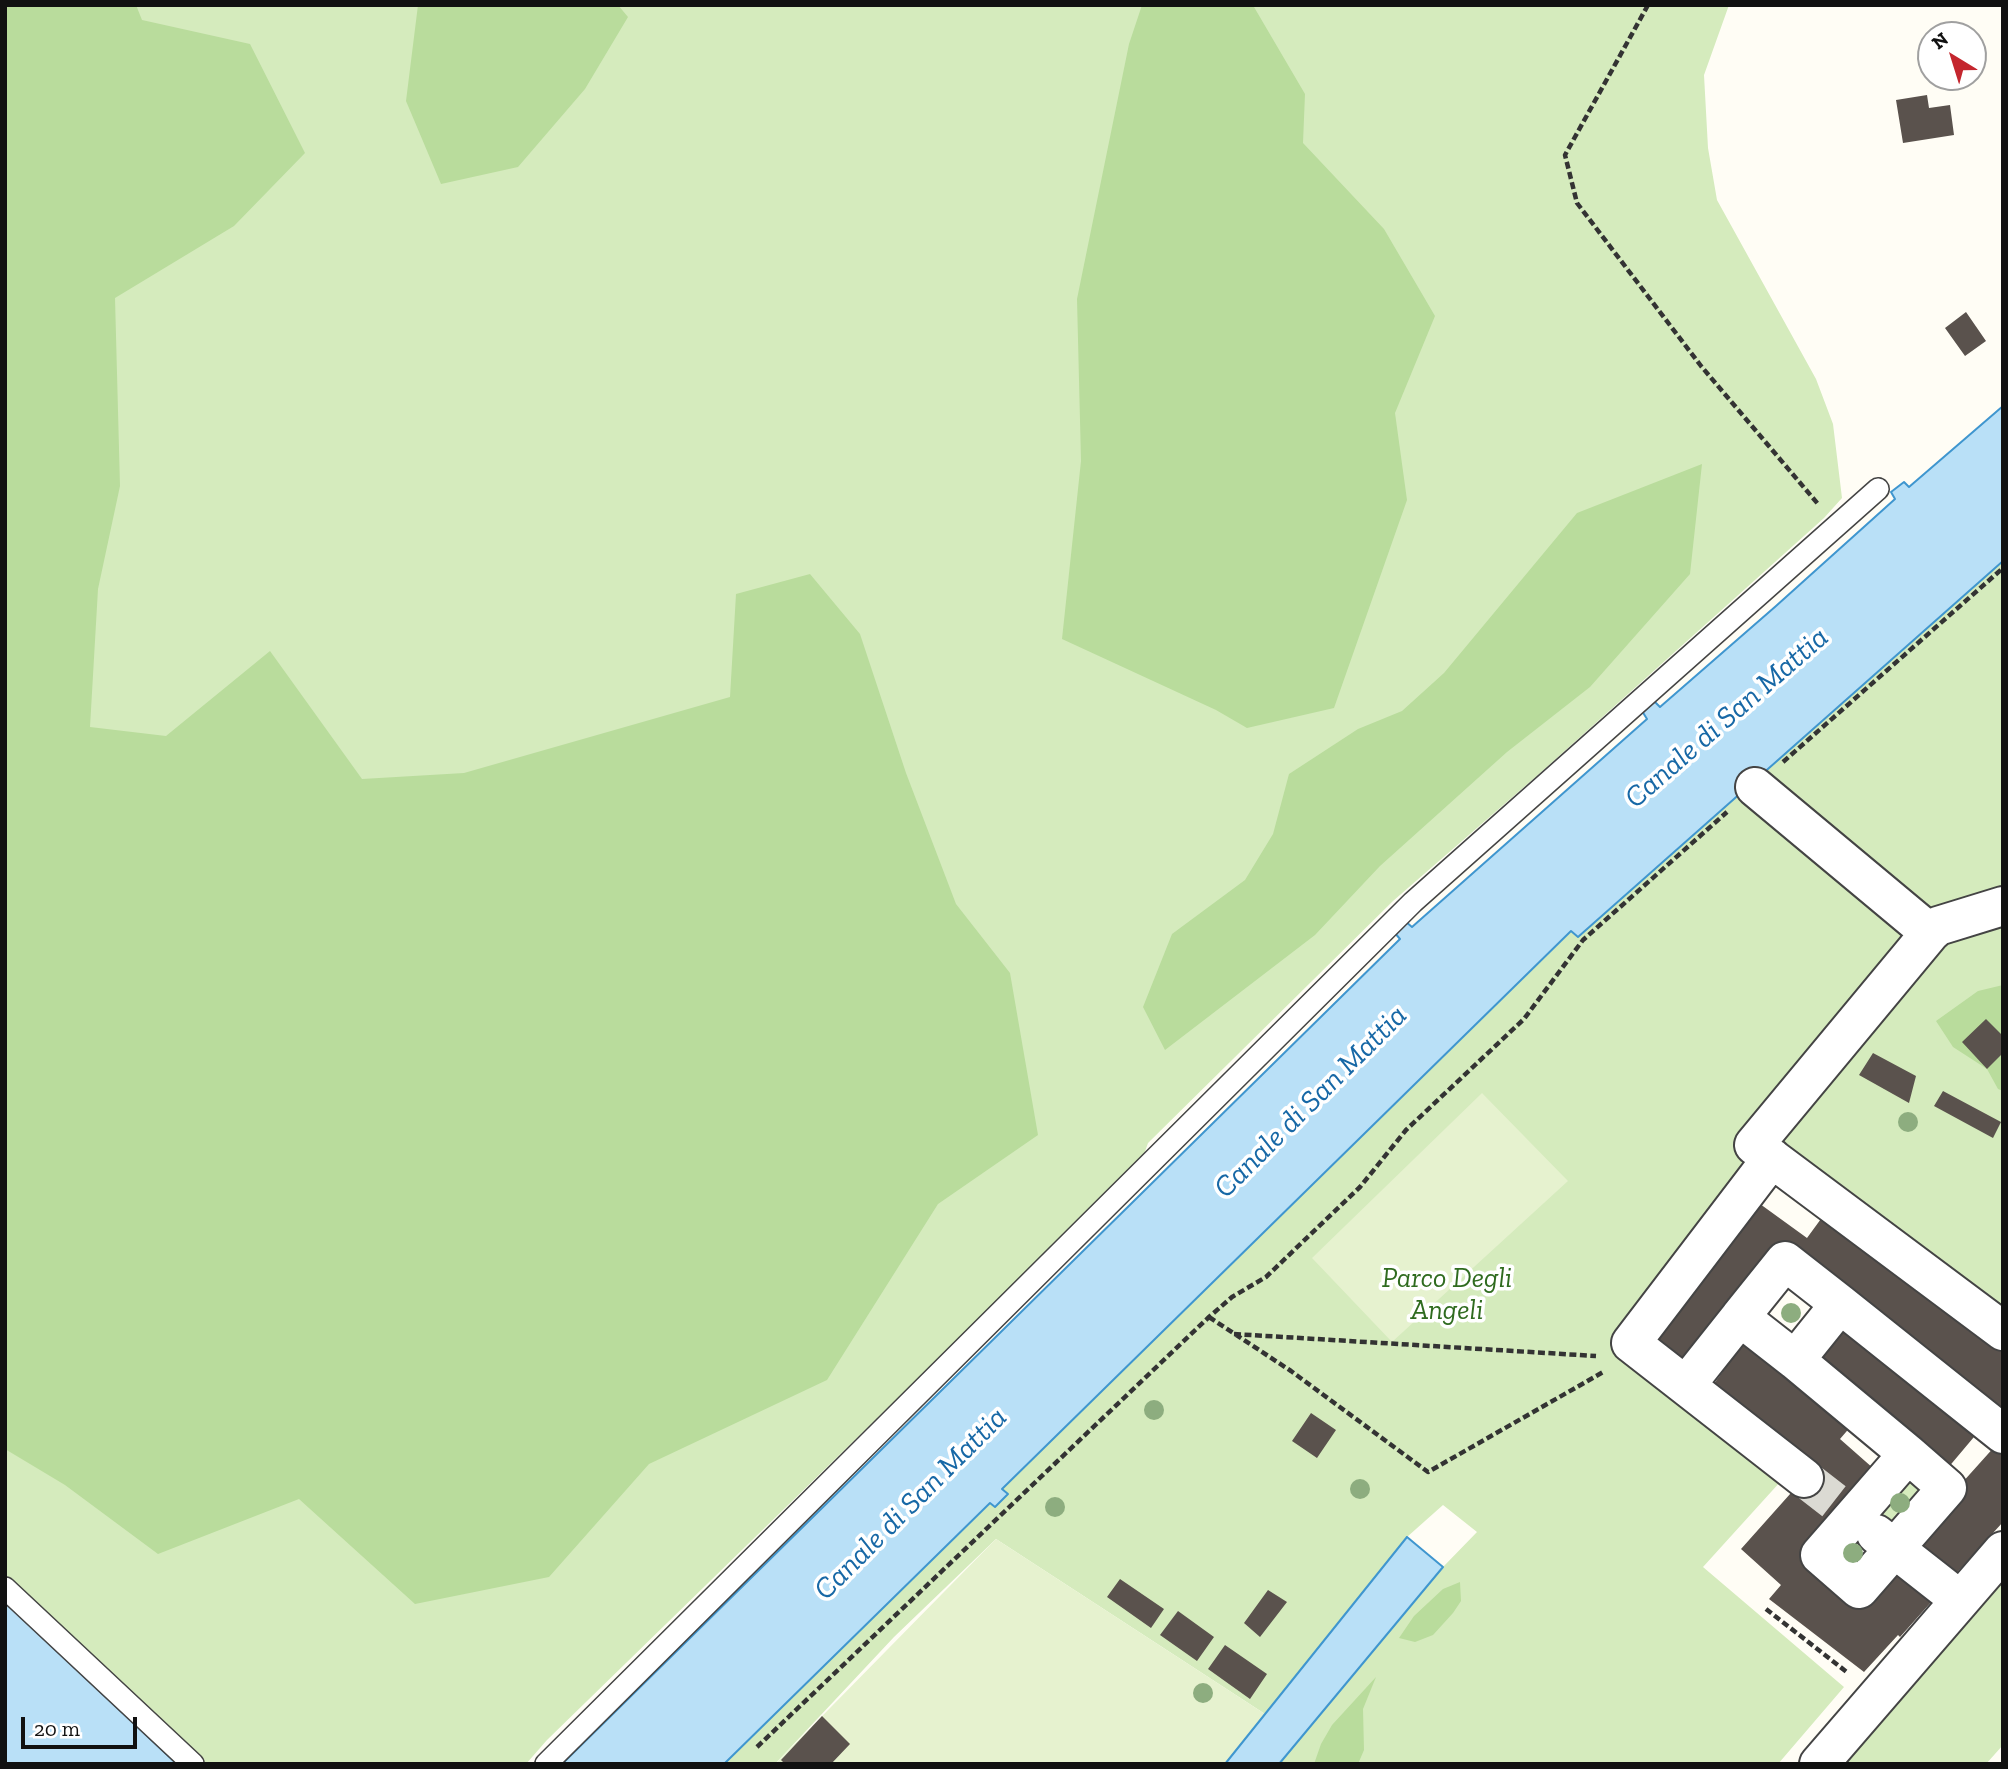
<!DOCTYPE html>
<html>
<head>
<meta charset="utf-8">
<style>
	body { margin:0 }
	#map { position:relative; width:2008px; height:1769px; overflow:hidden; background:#fffdf5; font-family:"Zilla Slab",serif }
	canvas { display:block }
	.frame { position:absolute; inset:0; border:7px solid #111; pointer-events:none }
	.north { position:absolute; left:1917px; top:21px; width:70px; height:70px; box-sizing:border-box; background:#fff; border:2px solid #a0a0a0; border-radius:50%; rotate:322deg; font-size:19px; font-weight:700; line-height:28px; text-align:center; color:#111 }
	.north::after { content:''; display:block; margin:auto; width:24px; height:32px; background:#c4262e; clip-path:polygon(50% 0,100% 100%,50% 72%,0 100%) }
	.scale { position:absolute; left:21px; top:1717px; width:116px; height:32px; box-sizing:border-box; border:4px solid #111; border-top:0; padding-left:9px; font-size:21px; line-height:24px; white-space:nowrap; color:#111; -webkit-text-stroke:5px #fff; paint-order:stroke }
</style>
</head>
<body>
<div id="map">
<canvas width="2008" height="1769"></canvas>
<div class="frame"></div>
<div class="north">N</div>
<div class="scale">20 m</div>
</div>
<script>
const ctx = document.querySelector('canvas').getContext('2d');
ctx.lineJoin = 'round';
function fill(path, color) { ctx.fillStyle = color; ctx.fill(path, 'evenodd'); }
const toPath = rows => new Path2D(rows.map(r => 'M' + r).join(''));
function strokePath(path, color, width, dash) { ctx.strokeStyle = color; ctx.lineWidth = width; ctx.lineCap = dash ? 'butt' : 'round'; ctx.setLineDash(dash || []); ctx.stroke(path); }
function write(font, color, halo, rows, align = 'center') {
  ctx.font = font + ' "Zilla Slab",serif'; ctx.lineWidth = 7; ctx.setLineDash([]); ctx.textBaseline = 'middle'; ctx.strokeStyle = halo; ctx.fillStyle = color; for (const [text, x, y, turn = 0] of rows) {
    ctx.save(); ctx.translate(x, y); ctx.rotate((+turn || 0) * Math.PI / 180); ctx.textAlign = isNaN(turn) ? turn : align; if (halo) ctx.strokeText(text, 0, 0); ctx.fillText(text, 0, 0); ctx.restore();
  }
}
fill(toPath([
	[5,5,1729,5,1704,75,1708,148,1717,200,1816,379,1833,424,1842,498,1824,518,1539,774,1393,901,1148,1143,1142,1160,547,1740,526,1764,207,1764,5,1574],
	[2003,561,2003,1321,1773,1146,1808,1098,1612,1346,1781,1481,1703,1567,1844,1687,1778,1764,1278,1764,1443,1567,1477,1532,1443,1505,1407,1537,1265,1714,996,1539,894,1637,775,1764,724,1764,991,1503,1007,1494,1002,1489,1572,931,1578,936],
	[1904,1461,1939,1490,1896,1541,1862,1512],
	[2003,1569,2003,1745,1986,1764,1831,1764]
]), '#d5ebbd');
fill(toPath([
	[5,5,136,5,142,20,250,44,305,153,234,226,115,298,120,486,98,589,90,727,166,736,270,651,362,779,464,773,730,697,736,594,810,574,860,634,906,773,956,904,1010,973,1038,1135,938,1204,827,1380,649,1464,549,1577,415,1604,299,1499,158,1554,65,1485,5,1449],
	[418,5,618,5,628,17,585,89,518,167,441,184,406,101],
	[1142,5,1252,5,1254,7,1305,94,1303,143,1384,229,1435,316,1395,413,1407,500,1334,708,1247,728,1216,710,1062,639,1081,461,1077,299,1129,44],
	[1702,464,1690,574,1590,687,1507,752,1380,866,1315,935,1165,1050,1143,1007,1172,934,1245,880,1273,834,1289,774,1358,729,1402,711,1444,673,1577,513],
	[2003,985,2003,1091,1998,1089,1987,1069,1953,1047,1936,1021,1978,991],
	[1460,1582,1461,1601,1453,1613,1433,1635,1415,1642,1399,1638,1414,1616,1443,1589],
	[1376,1677,1363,1709,1364,1750,1358,1764,1314,1764,1321,1744,1332,1725]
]), '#b9dc9c');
fill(toPath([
	[1482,1093,1568,1181,1392,1342,1312,1258],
	[996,1539,1265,1714,1225,1764,775,1764]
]), '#e6f2cf');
const water = toPath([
	[2003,406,2003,561,1578,937,1571,931,1002,1489,1008,1494,995,1507,990,1503,724,1764,562,1764,1400,939,1394,932,1405,921,1412,927,1647,719,1642,711,1654,701,1660,707,1776,606,1895,499,1891,492,1904,482,1909,487,2003,406],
	[1407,1537,1443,1567,1279,1764,1225,1764,1407,1537],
	[5,1602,177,1764,5,1764,5,1602]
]);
fill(water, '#b9e0f7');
strokePath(water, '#3f96cf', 2);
fill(toPath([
	[1927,95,1929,108,1950,105,1954,135,1903,143,1896,100],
	[1966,312,1986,341,1965,356,1945,328],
	[1986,1019,2003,1036,2003,1053,1987,1069,1962,1042],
	[1873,1053,1916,1076,1909,1103,1859,1075],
	[1943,1091,2001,1122,1993,1138,1934,1106],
	[1749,1196,1807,1238,1826,1212,2003,1348,2003,1419,1772,1260,1691,1368,1646,1334],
	[1840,1318,1979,1431,1947,1469,1809,1355],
	[1745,1341,1852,1425,1840,1439,1882,1476,1808,1558,1843,1589,1893,1563,1933,1600,1900,1637,1898,1635,1864,1672,1769,1599,1781,1585,1741,1549,1815,1466,1713,1385],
	[1311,1413,1336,1430,1317,1458,1292,1441],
	[1996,1445,2003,1451,2003,1522,1951,1579,1909,1542],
	[1120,1579,1164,1609,1151,1628,1107,1597],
	[1268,1590,1287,1602,1260,1637,1244,1623],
	[1178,1611,1214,1637,1197,1661,1160,1635],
	[1225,1645,1267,1674,1250,1699,1208,1669],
	[822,1716,850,1744,831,1764,785,1764,781,1760]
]), '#5a524d');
strokePath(toPath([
	[1804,1478,1849,1513]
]), '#dbdad3', 38, [38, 19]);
const lane = toPath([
	[5,1588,193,1764],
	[546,1764,1413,902,1878,489]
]);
const street = toPath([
	[1755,787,1930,933],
	[2003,906,1938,926,1930,933,1754,1145,2003,1331],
	[1772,1158,1631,1343,1804,1478],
	[1840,1304,1795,1360,1740,1317,1785,1261,1840,1304,2003,1434],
	[1795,1360,1908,1454],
	[1686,1385,1740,1317],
	[1908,1454,1947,1488,1859,1589,1820,1555,1908,1454],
	[1876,1534,1960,1600],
	[1819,1764,2003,1551]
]);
strokePath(lane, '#444', 24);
strokePath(street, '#444', 42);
strokePath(toPath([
	[1648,5,1565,155,1577,203,1701,366,1818,504],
	[1783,762,2003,568],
	[1209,1317,1291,1371,1428,1472,1605,1371],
	[1234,1334,1596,1356],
	[1766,1609,1848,1673],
	[757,1747,1209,1317,1232,1297,1266,1277,1360,1187,1406,1130,1524,1019,1583,940,1727,812]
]), '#333', 4.5, [7, 3.5]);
strokePath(lane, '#fff', 21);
strokePath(street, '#fff', 38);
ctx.fillStyle = '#8dad7f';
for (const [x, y] of [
	[1908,1122],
	[1791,1313],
	[1154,1410],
	[1360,1489],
	[1900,1503],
	[1055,1507],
	[1853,1553],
	[1203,1693]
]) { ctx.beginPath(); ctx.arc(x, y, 10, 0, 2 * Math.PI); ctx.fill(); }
write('italic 28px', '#2f6b1f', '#fff', [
	["Parco Degli",1447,1279],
	["Angeli",1447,1311]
]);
write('italic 30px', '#1768a6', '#fff', [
	["Canale di San Mattia",1727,718,-41],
	["Canale di San Mattia",1311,1102,-45],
	["Canale di San Mattia",911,1504,-45]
]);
</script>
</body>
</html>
